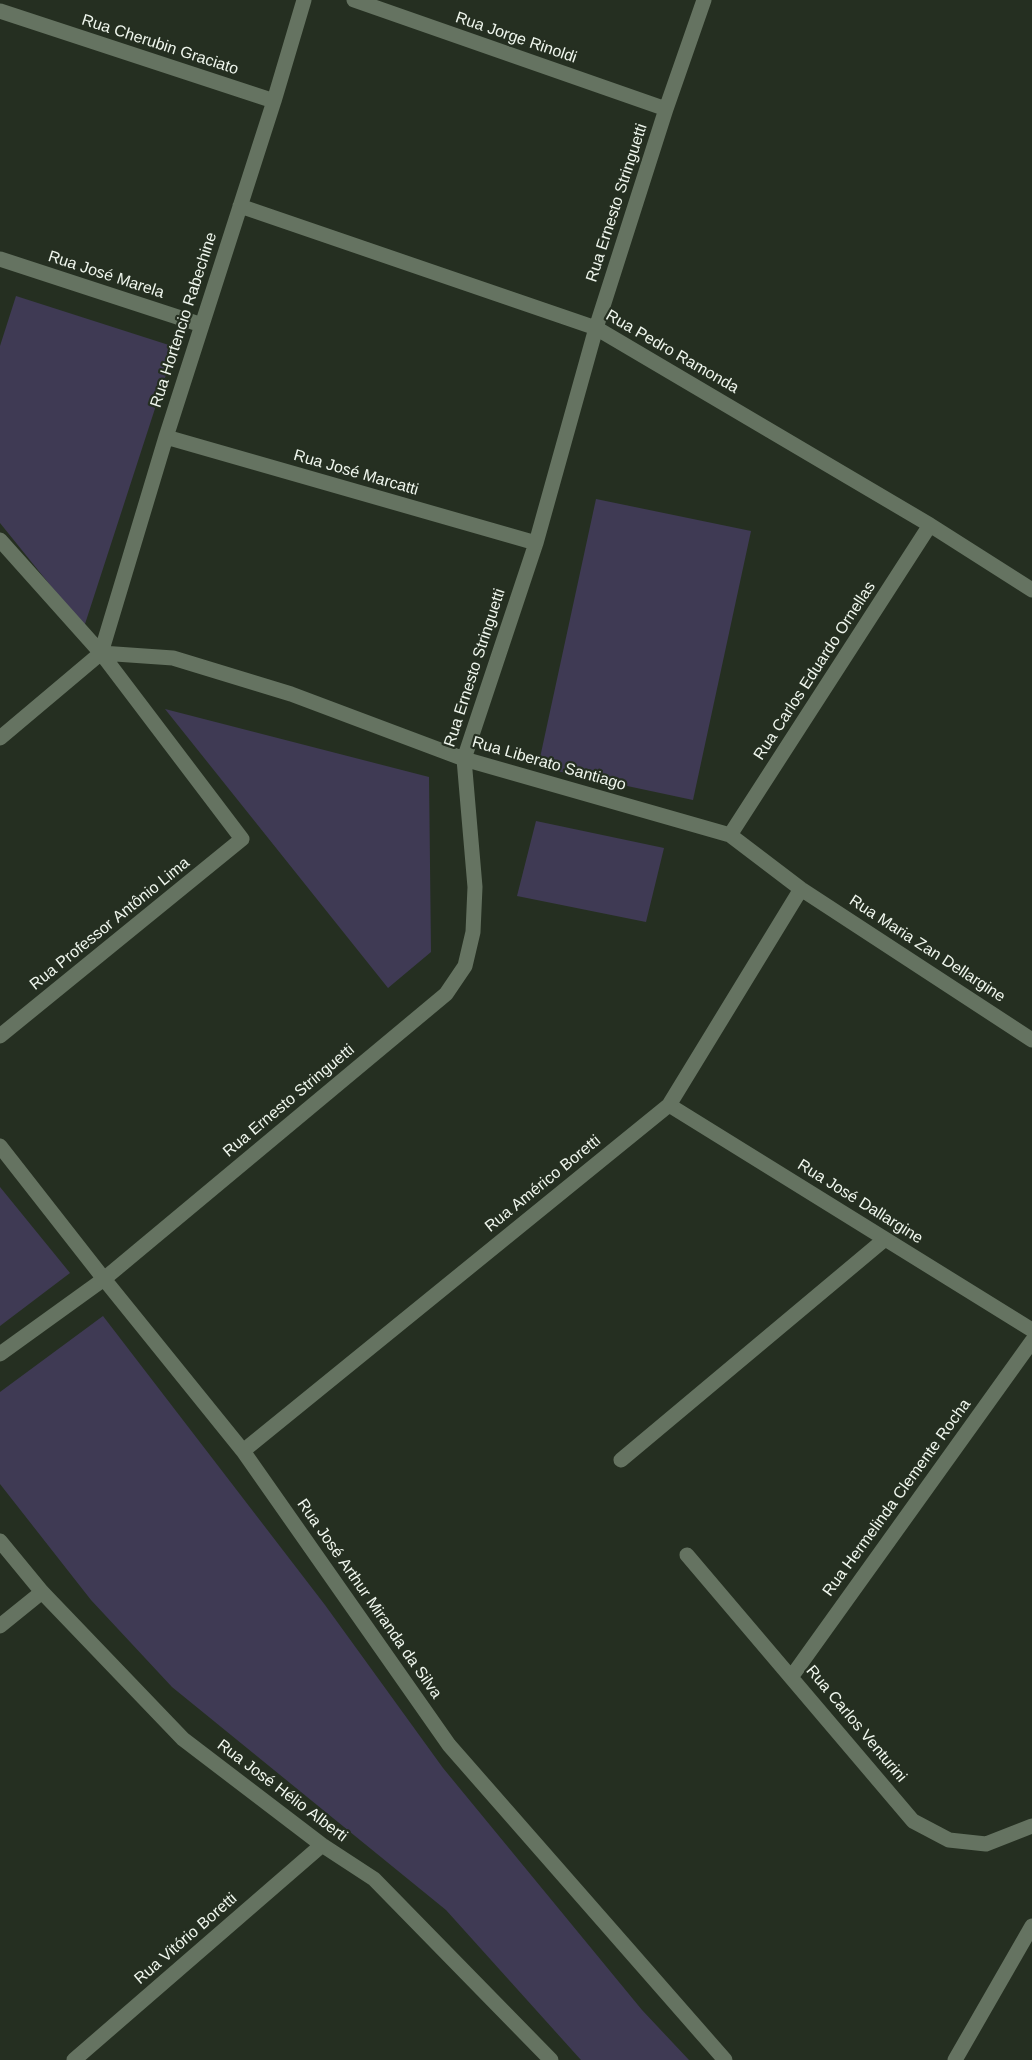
<!DOCTYPE html>
<html>
<head>
<meta charset="utf-8">
<style>
	body { margin:0 }
	canvas { display:block; background:#252f21 }
</style>
</head>
<body>
<canvas width="1032" height="2060"></canvas>
<script>
const ctx = document.querySelector('canvas').getContext('2d');
ctx.lineJoin = 'round';
function fill(path, color) { ctx.fillStyle = color; ctx.fill(path, 'evenodd'); }
const toPath = rows => new Path2D(rows.map(r => 'M' + r).join(''));
function strokePath(path, color, width, dash) { ctx.strokeStyle = color; ctx.lineWidth = width; ctx.lineCap = dash ? 'butt' : 'round'; ctx.setLineDash(dash || []); ctx.stroke(path); }
function write(font, color, halo, rows, align = 'center') {
  ctx.font = font + ' Arial,sans-serif'; ctx.lineWidth = 4.5; ctx.setLineDash([]); ctx.textBaseline = 'middle'; ctx.strokeStyle = halo; ctx.fillStyle = color; for (const [text, x, y, turn = 0] of rows) {
    ctx.save(); ctx.translate(x, y); ctx.rotate((+turn || 0) * Math.PI / 180); ctx.textAlign = isNaN(turn) ? turn : align; if (halo) ctx.strokeText(text, 0, 0); ctx.fillText(text, 0, 0); ctx.restore();
  }
}
fill(toPath([
	[16,296,175,347,84,627,0,523,0,346],
	[596,499,751,531,693,800,538,767],
	[165,709,429,777,431,952,388,988],
	[536,821,664,848,646,922,517,896],
	[0,1187,70,1273,0,1326],
	[103,1316,325,1605,443,1768,642,2010,689,2060,581,2060,446,1910,172,1687,91,1600,0,1484,0,1392]
]), '#3f3a54');
strokePath(toPath([
	[354,0,666,109],
	[0,11,274,101],
	[240,206,596,328,930,525,1032,590],
	[0,259,202,325],
	[166,437,536,543],
	[0,540,101,653,242,839,0,1036],
	[101,653,173,658,291,694,464,759,730,835,801,889,1032,1040],
	[101,653,166,437,274,101,304,0],
	[0,738,101,653],
	[730,835,930,525],
	[669,1105,1032,1330],
	[0,1146,104,1279,243,1451,449,1745,725,2060],
	[0,1354,104,1279,446,994,465,966,473,932,475,887,464,759,536,543,596,328,666,109,704,0],
	[243,1451,669,1105,801,889],
	[621,1460,885,1239],
	[0,1541,42,1592,183,1739,322,1845,374,1879,551,2060],
	[687,1555,913,1821,949,1840,986,1844,1032,1826],
	[0,1626,42,1592],
	[792,1676,1032,1341],
	[74,2060,322,1845],
	[955,2060,1032,1926]
]), '#657361', 15);
write('16px', '#eff6ed', '#252f21', [
	["Rua Jorge Rinoldi",516,38,19],
	["Rua Cherubin Graciato",160,45,18],
	["Rua Ernesto Stringuetti",617,203,-72],
	["Rua José Marela",106,275,18],
	["Rua Hortencio Rabechine",184,320,-72],
	["Rua Pedro Ramonda",672,352,30],
	["Rua José Marcatti",356,473,16],
	["Rua Ernesto Stringuetti",475,668,-72],
	["Rua Carlos Eduardo Ornellas",815,671,-57],
	["Rua Liberato Santiago",549,764,16],
	["Rua Professor Antônio Lima",110,924,-39],
	["Rua Maria Zan Dellargine",927,949,33],
	["Rua Ernesto Stringuetti",289,1101,-40],
	["Rua Américo Boretti",543,1184,-39],
	["Rua José Dallargine",860,1202,32],
	["Rua Hermelinda Clemente Rocha",897,1498,-54],
	["Rua José Arthur Miranda da Silva",369,1599,55],
	["Rua Carlos Venturini",856,1724,50],
	["Rua José Hélio Alberti",282,1791,37],
	["Rua Vitório Boretti",186,1939,-41]
]);
</script>
</body>
</html>
